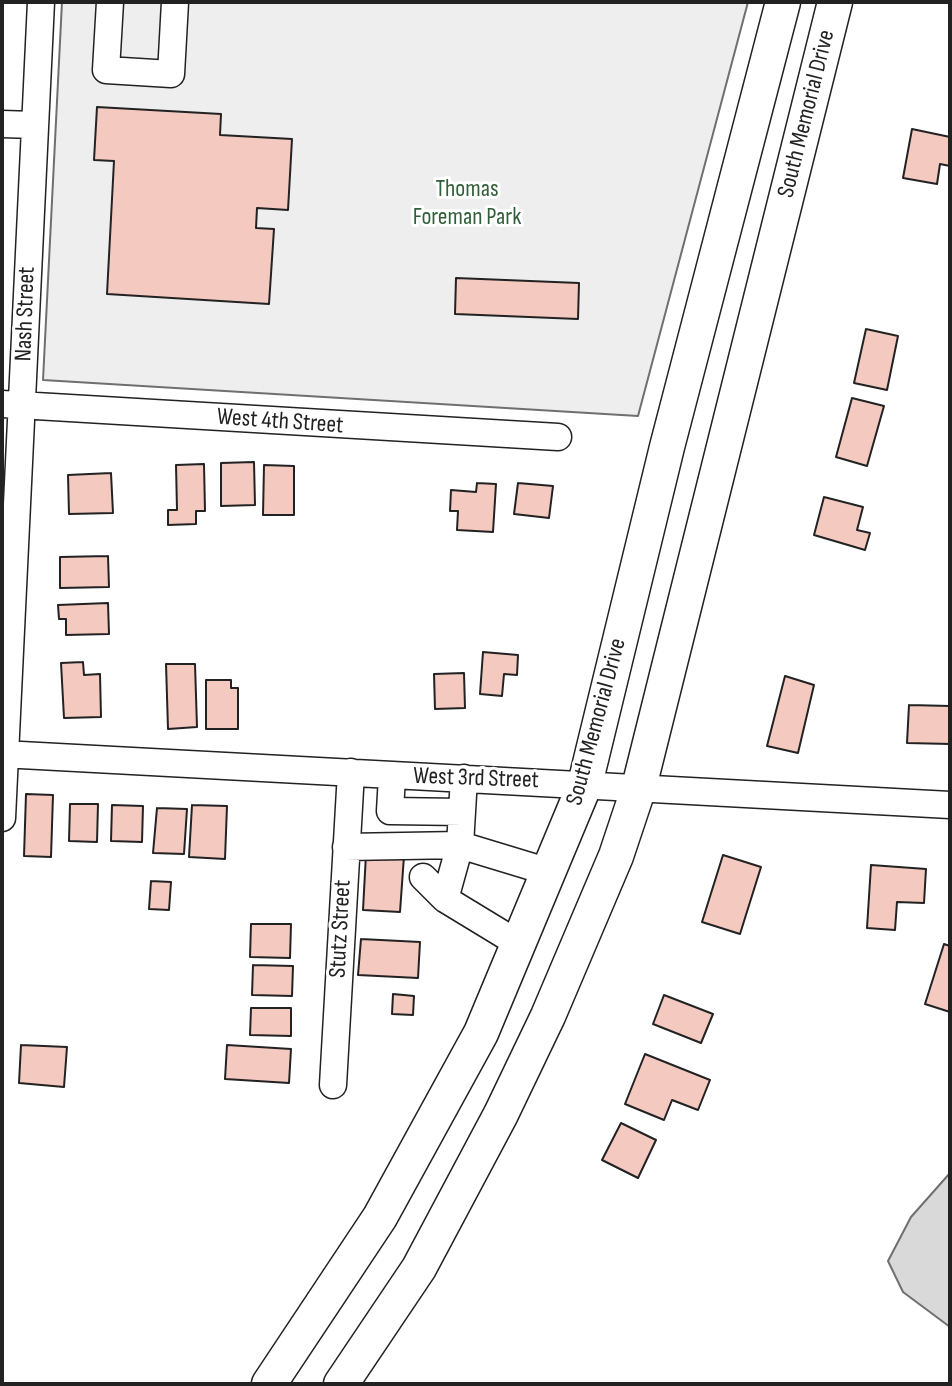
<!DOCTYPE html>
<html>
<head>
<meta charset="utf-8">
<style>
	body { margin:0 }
	#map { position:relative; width:952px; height:1386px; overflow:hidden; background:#fff; font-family:"Sofia Sans Condensed",sans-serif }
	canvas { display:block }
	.frame { position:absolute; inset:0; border:4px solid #222; pointer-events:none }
</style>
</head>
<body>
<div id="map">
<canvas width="952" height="1386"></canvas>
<div class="frame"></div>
</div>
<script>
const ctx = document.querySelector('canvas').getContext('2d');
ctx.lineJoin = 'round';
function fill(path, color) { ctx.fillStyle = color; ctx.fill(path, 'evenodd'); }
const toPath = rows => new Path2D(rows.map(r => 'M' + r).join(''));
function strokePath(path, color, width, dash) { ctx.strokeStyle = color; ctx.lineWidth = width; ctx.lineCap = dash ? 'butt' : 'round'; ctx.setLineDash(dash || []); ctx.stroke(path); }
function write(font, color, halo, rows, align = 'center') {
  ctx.font = font + ' "Sofia Sans Condensed",sans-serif'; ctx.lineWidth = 6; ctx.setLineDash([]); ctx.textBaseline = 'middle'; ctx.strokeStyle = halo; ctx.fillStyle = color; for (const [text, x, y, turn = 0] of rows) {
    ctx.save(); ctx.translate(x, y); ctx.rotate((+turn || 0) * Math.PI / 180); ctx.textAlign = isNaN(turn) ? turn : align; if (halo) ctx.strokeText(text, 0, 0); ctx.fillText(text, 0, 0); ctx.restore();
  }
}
const green = toPath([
	[62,2,748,2,638,416,43,380,62,2]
]);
fill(green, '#eee');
strokePath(green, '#6f6f6f', 2);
const water = toPath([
	[950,1173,950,1327,903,1292,888,1261,911,1217,950,1173]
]);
fill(water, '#d9d9d9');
strokePath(water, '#6f6f6f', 2);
const building = toPath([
	[97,107,221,114,220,135,292,139,288,210,257,208,256,228,274,229,269,304,107,294,114,161,94,160,97,107],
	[912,129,950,137,950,166,940,164,937,184,903,178,912,129],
	[456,278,579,283,578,319,455,314,456,278],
	[866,329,898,336,887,390,854,383,866,329],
	[852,398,884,406,867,466,836,457,852,398],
	[254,462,255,505,221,506,221,463,254,462],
	[204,464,205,511,196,511,196,524,168,525,168,510,177,510,176,465,204,464],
	[264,465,294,466,294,515,263,515,264,465],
	[111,473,113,513,69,514,68,475,111,473],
	[477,483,496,484,493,532,457,530,458,511,450,511,451,490,476,492,477,483],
	[518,483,553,486,549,518,514,514,518,483],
	[824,497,863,507,857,530,870,533,865,550,814,535,824,497],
	[108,556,109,587,60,588,60,557,108,556],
	[108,603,109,634,66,635,66,619,59,619,58,605,108,603],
	[483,652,518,655,517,675,504,674,502,696,480,694,483,652],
	[83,662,84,675,100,674,101,717,64,718,61,663,83,662],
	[166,664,195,664,197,727,168,729,166,664],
	[464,673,465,708,435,709,434,674,464,673],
	[785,676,814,685,798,753,767,746,785,676],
	[206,680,231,680,231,688,238,688,238,729,206,729,206,680],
	[909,705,950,706,950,744,907,743,909,705],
	[26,794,53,795,51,857,24,856,26,794],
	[70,804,98,804,97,842,69,841,70,804],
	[112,805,143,806,142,842,111,841,112,805],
	[192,805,227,806,225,859,189,857,192,805],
	[157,808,187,809,184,854,153,853,157,808],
	[366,854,404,856,400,912,363,910,366,854],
	[723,855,761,867,740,934,702,922,723,855],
	[871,865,926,869,924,903,897,902,895,930,867,928,871,865],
	[151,881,171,882,169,910,149,909,151,881],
	[251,924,291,924,290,958,250,957,251,924],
	[361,939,420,942,418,978,358,975,361,939],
	[944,944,950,946,950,1012,925,1004,944,944],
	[253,965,293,966,292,996,252,995,253,965],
	[393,994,414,996,413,1015,392,1014,393,994],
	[664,995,713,1014,701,1043,653,1024,664,995],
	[251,1008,291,1008,291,1036,250,1035,251,1008],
	[21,1045,67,1047,64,1087,19,1083,21,1045],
	[227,1045,291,1049,289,1083,225,1079,227,1045],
	[645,1054,710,1080,698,1110,672,1100,664,1120,625,1104,645,1054],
	[621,1123,656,1140,638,1178,602,1160,621,1123]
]);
fill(building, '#f3c9c0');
strokePath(building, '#222', 2);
const minor = toPath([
	[110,2,106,70,171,74,175,2],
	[2,124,34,125],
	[2,404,558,437],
	[2,754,950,805],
	[392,776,390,811,462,812],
	[464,778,460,845,445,899,519,944],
	[2,818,41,2],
	[346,847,460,845,549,872],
	[423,877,445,899],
	[333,1085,351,772]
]);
const major = toPath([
	[269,1384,380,1217,481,1033,585,784,667,447,783,2],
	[341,1384,419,1268,501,1114,548,1016,616,856,639,787,835,2]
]);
strokePath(minor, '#222', 29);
strokePath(major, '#222', 37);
strokePath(minor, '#fff', 26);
strokePath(major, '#fff', 34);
write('24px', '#222', '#fff', [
	["South Memorial Drive",807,114,-76],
	["Nash Street",26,314,-88],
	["West 4th Street",280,422,4],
	["South Memorial Drive",597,722,-75],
	["West 3rd Street",476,779,2],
	["Stutz Street",341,929,-87]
]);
write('24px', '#2f5e38', '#fff', [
	["Thomas",467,190],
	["Foreman Park",467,218]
]);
</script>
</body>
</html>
